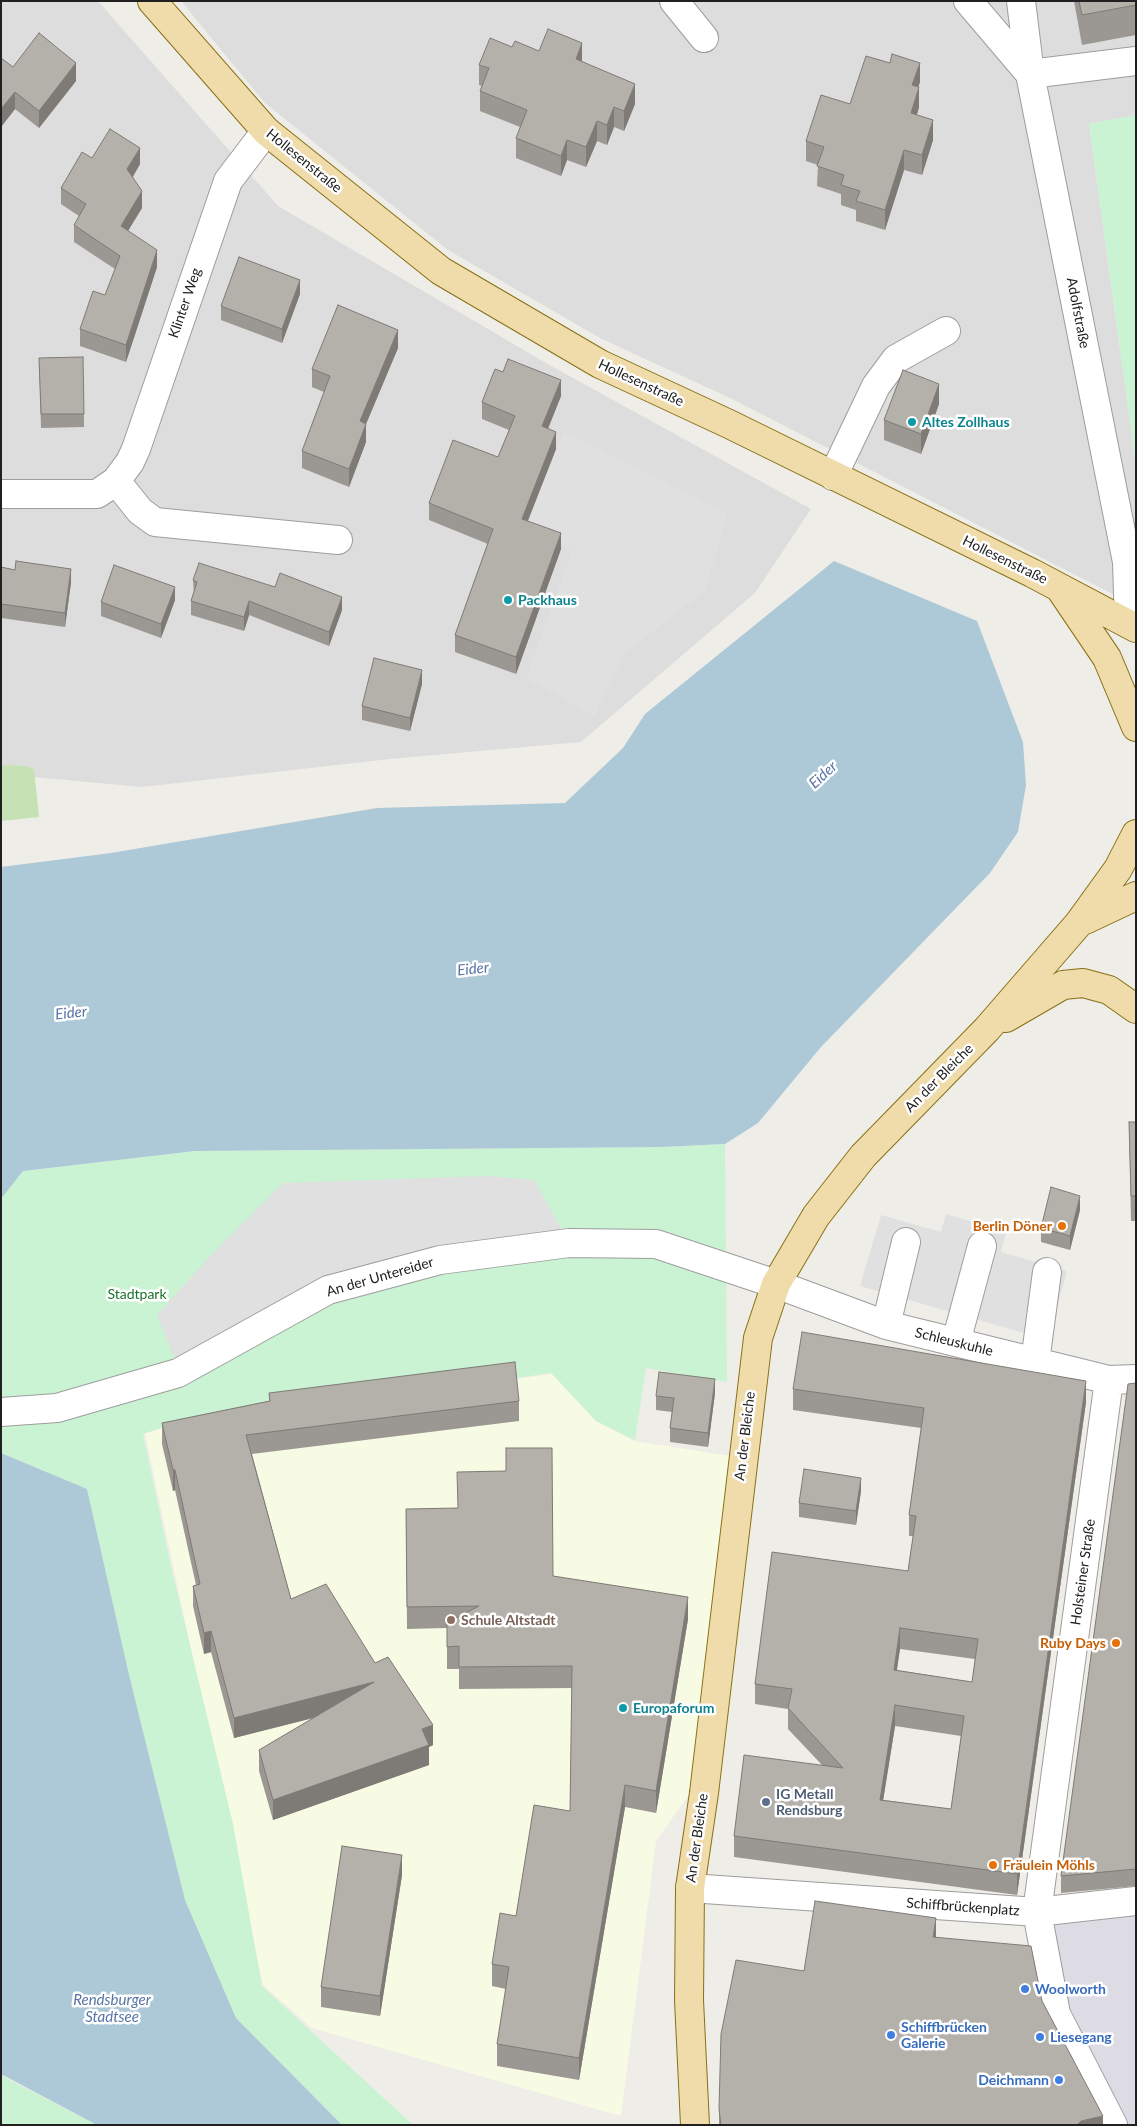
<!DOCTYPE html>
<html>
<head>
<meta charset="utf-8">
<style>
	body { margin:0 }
	#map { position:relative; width:1137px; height:2126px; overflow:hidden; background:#efede7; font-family:Lato,sans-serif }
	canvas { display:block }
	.frame { position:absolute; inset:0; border:2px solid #202020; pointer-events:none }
</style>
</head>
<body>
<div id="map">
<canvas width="1137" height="2126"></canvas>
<div class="frame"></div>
</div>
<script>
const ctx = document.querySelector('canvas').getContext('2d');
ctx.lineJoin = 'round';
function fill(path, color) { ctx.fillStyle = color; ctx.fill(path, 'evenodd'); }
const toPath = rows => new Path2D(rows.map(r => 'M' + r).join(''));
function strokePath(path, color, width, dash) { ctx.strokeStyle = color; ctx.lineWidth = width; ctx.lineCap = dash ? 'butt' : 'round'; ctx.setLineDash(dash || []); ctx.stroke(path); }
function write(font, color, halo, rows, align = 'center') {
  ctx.font = font + ' Lato,sans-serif'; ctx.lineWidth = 5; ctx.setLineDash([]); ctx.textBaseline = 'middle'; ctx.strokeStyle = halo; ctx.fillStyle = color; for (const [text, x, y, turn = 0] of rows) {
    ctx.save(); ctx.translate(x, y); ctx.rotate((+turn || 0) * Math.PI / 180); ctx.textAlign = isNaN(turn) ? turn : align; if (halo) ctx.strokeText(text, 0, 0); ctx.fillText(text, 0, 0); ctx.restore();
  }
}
fill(toPath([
	[1,1,98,1,278,206,546,363,811,509,755,593,581,742,390,759,142,787,1,774],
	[181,1,1136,1,1136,115,1089,124,1136,465,1136,606,730,398,600,338,448,250,265,103]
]), '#ddd');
fill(toPath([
	[552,1374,596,1421,634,1441,736,1457,698,1782,656,1841,621,2116,312,2028,263,1985,145,1434,161,1428]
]), '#f8fbe4');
fill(toPath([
	[1,765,26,766,34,769,39,817,1,821]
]), '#c5e2b4');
fill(toPath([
	[1136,115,1136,465,1089,124],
	[725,1144,727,1382,646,1368,635,1440,596,1421,551,1373,161,1428,143,1434,171,1566,233,1824,262,1986,413,2125,342,2125,236,2018,185,1900,129,1675,87,1489,1,1453,1,1199,23,1171,195,1151,660,1147],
	[1,2074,8,2079,97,2125,1,2125]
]), '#caf3d3');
fill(toPath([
	[563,432,727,513,706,590,625,653,594,716,526,678,572,551,525,526],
	[487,1176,534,1180,562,1230,419,1258,188,1356,174,1357,157,1315,213,1253,283,1183],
	[946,1214,1006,1232,1001,1252,1067,1271,1048,1340,860,1286,881,1215,941,1232]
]), '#e0e0e0');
fill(toPath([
	[1136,1901,1136,2125,1113,2125,1056,2014,1037,1912]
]), '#dddce5');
fill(toPath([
	[834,561,977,621,1023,742,1026,785,1018,832,990,873,821,1047,758,1123,725,1144,660,1147,195,1151,23,1171,1,1199,1,867,111,853,377,808,565,803,623,748,645,714],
	[1,1453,87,1489,129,1675,185,1900,236,2018,342,2125,97,2125,1,2074]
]), '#adc8d7');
const minor = toPath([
	[674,1,704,38],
	[968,1,1030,74],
	[1021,1,1030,74,1127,562,1129,624],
	[1030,74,1136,61],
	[833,476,876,386,896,359,946,331],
	[116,481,140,511,155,522,338,540],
	[1,494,97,494,116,481,130,462,136,449,228,181,266,131],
	[886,1325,906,1242],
	[956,1342,982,1246],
	[1035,1362,1047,1272],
	[1109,1380,1037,1912,1056,2014,1113,2125],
	[1,1412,57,1408,178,1373,328,1290,440,1260,569,1243,656,1244,776,1284,886,1325,1109,1380,1136,1379],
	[690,1888,1037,1912,1136,1901]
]);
const major = toPath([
	[152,1,266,131,441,271,600,364,729,424,1032,573,1136,628],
	[1061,590,1107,658,1136,727],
	[1085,920,1136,896],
	[1006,1018,1063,985,1083,983,1109,990,1136,1009],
	[695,2125,689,2000,690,1888,704,1793,758,1338,776,1284,816,1216,863,1156,987,1029,1079,923,1118,869,1136,834]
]);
strokePath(minor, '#9d9d9d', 30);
strokePath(major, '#887113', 30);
strokePath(minor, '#fff', 28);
strokePath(major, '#f0dbab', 28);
fill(toPath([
	[1074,1,1136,1,1136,35,1082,45],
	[512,47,539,51,582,62,635,104,624,131,614,127,607,145,597,141,586,167,567,160,561,176,516,158,516,138,520,127,480,111,480,91,482,86,479,85,479,65],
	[1,58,13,67,76,81,39,128,15,109,1,127],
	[920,82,918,87,919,107,917,115,933,140,922,175,904,170,885,230,856,221,856,210,841,205,841,194,817,186,818,165,806,161,806,141],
	[92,158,140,164,133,177,142,208,128,231,157,267,126,362,80,346,80,329,105,295,115,269,74,242,74,225,79,216,61,204,61,188],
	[300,294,282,343,221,320,221,306],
	[398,348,366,424,366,442,349,487,302,468,302,451,324,392,312,387,312,369],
	[39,358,84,414,84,427,41,428],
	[561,396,548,429,556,449,528,521,561,549,516,674,455,652,455,635,488,544,429,520,429,503,498,457,509,430,482,419,482,402],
	[939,404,921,454,884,440,884,420],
	[1,567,71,582,65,627,1,618],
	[193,580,342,610,329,646,249,615,244,631,191,615,191,601,194,594],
	[175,600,161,638,101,616,101,602],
	[422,684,410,731,362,720,362,706],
	[1129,1122,1136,1122,1136,1221,1131,1221],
	[1080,1210,1070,1250,1041,1242,1041,1228],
	[1136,1383,1136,1886,1061,1893,1061,1876],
	[793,1389,1086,1402,1017,1895,734,1857,734,1836,822,1765,788,1729,788,1709,755,1704,755,1684,908,1571,913,1536,909,1536,909,1515,921,1428,793,1410],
	[900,1649,975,1659,972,1682,896,1670],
	[895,1726,961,1736,951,1809,883,1800],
	[269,1393,519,1401,519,1421,252,1454,291,1599,375,1663,433,1745,429,1747,429,1765,273,1820,259,1771,259,1750,314,1718,234,1738,211,1652,204,1654,193,1606,193,1586,196,1585,175,1490,173,1491,162,1444,162,1423,269,1401],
	[715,1393,708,1447,670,1442,670,1428,672,1412,656,1410,656,1396],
	[861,1491,856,1525,799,1517,799,1503],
	[406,1509,553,1576,688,1619,656,1813,625,1807,579,2080,497,2066,497,2044,506,1989,492,1986,492,1964,516,1916,570,1811,572,1688,459,1689,459,1669,447,1669,447,1628,407,1629],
	[402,1875,380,2016,321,2007,321,1987],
	[936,1937,1042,2001,1103,2125,719,2125,719,2109,804,1971]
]), '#9b9792');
fill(toPath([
	[582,43,582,63,576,59],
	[76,63,76,81,39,128,39,111],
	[920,63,920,82,912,105,912,85],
	[635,84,635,104,624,131,624,111],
	[919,87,919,107,911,133,911,113],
	[15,92,15,109,1,127,1,109],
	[614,107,614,127,607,145,607,125],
	[933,120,933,140,922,175,922,155],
	[597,121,597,141,586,167,586,147],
	[567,140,567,160,561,176,561,156],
	[140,148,140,164,127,186,127,169],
	[904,150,904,170,885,230,885,210],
	[142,191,142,208,121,242,121,226],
	[157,250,157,267,126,362,126,345],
	[300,280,300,294,282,343,282,329],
	[398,330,398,348,366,424,366,442,349,487,349,469,360,421],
	[561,380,561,396,542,443,542,426],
	[939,384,939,404,921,454,921,434],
	[556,432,556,449,522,535,522,519],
	[561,533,561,549,516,674,516,657],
	[71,569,71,582,65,627,65,613],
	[175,587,175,600,161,638,161,624],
	[342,597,342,610,329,646,329,632],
	[249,601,249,615,244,631,244,617],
	[422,670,422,684,410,731,410,718],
	[1080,1196,1080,1210,1070,1250,1070,1236],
	[715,1379,715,1393,708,1447,708,1433],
	[1086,1381,1086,1402,1017,1895,1017,1874],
	[173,1470,175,1470,175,1490,173,1491],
	[861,1478,861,1491,856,1525,856,1511],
	[688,1597,688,1619,656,1813,656,1791],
	[900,1628,900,1649,894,1691,894,1670],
	[211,1631,211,1652,204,1654,204,1633],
	[374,1682,374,1702,234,1738,234,1718],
	[895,1705,895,1726,880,1820,880,1800],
	[433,1725,433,1745,429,1747,429,1765,273,1820,273,1800,422,1729],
	[625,1785,625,1807,579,2080,579,2058],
	[402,1855,402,1875,380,2016,380,1996],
	[936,1918,936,1938,933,1937],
	[1103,2116,1103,2125,1077,2125,1081,2121]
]), '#7e7b77');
const building = toPath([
	[1079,1,1136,1,1136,5,1082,15,1079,1],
	[548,29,582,43,576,59,635,84,624,111,614,107,607,125,597,121,586,147,567,140,561,156,516,138,527,110,480,91,489,68,479,65,490,38,512,47,515,41,539,51,548,29],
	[39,33,76,63,39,111,15,92,1,109,1,58,13,67,39,33],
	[892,54,920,63,912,85,919,87,911,113,933,120,922,155,904,150,885,210,856,201,860,191,841,185,844,175,817,166,824,147,806,141,821,95,850,104,866,56,890,63,892,54],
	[110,129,140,148,127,169,142,191,121,226,157,250,126,345,80,329,93,291,105,295,120,256,74,225,86,204,61,188,82,152,92,158,110,129],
	[239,257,300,280,282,329,221,306,239,257],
	[338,305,398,330,360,421,366,424,349,469,302,451,330,376,312,369,338,305],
	[83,357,84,414,41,414,39,358,83,357],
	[508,359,561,380,542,426,556,432,522,519,561,533,516,657,455,635,493,529,429,503,453,440,498,457,515,416,482,402,495,369,503,372,508,359],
	[903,370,939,384,921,434,884,420,903,370],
	[16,561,71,569,65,613,1,604,1,567,15,570,16,561],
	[199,563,275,587,280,573,342,597,329,632,249,601,244,617,191,601,197,582,193,580,199,563],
	[114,565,175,587,161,624,101,602,114,565],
	[374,658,422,670,410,718,362,706,374,658],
	[1129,1122,1136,1122,1136,1196,1131,1196,1129,1122],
	[1051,1187,1080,1196,1070,1236,1041,1228,1051,1187],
	[802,1332,1086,1381,1017,1874,734,1836,744,1755,843,1768,788,1708,792,1689,755,1684,772,1552,908,1571,916,1516,909,1515,924,1408,793,1389,802,1332],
	[900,1628,978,1639,972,1682,894,1670,900,1628],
	[895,1705,964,1716,951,1809,880,1800,895,1705],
	[515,1362,519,1401,246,1435,291,1599,326,1584,375,1663,388,1657,433,1725,422,1729,429,1745,273,1800,259,1750,374,1682,234,1718,211,1631,204,1633,193,1586,200,1584,175,1470,173,1470,162,1423,270,1401,269,1393,515,1362],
	[659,1372,715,1379,708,1433,670,1428,674,1398,656,1396,659,1372],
	[1136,1383,1136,1869,1061,1876,1128,1384,1136,1383],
	[506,1448,552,1448,553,1576,688,1597,656,1791,625,1785,579,2058,497,2044,509,1967,492,1964,500,1913,516,1916,534,1805,570,1811,572,1666,459,1667,459,1646,447,1647,447,1623,479,1606,407,1607,406,1509,458,1508,457,1472,506,1471,506,1448],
	[804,1469,861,1478,856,1511,799,1503,804,1469],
	[342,1846,402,1855,380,1996,321,1987,342,1846],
	[815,1901,936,1918,933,1937,1031,1946,1042,2001,1103,2116,1081,2121,1077,2125,721,2125,719,2109,721,2034,736,1960,804,1971,815,1901]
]);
fill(building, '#b4b0aa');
strokePath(building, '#7e7b77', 1);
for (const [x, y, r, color] of [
	[912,422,5,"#0f9aa8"],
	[508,600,5,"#0f9aa8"],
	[1062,1226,5,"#e8710a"],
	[451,1620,5,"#8d6e63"],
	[1116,1643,5,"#e8710a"],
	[623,1708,5,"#0f9aa8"],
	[766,1802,5,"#5c6f8a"],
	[993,1865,5,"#e8710a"],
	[1025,1989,5,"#3f7fe0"],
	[891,2035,5,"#3f7fe0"],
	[1040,2037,5,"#3f7fe0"],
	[1059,2080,5,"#3f7fe0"]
]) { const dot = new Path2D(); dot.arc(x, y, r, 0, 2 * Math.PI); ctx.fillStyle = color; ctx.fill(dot); strokePath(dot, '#fff', 2); }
write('14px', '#202020', '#fff', [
	["Hollesenstraße",304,161,39],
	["Klinter Weg",185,303,-71],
	["Adolfstraße",1078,313,79],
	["Hollesenstraße",641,383,25],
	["Hollesenstraße",1005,560,26],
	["An der Bleiche",939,1078,-45],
	["An der Untereider",380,1277,-16],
	["Schleuskuhle",954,1342,14],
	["An der Bleiche",745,1436,-83],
	["Holsteiner Straße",1083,1572,-82],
	["An der Bleiche",697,1838,-82],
	["Schiffbrückenplatz",963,1907,4]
]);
write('bold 14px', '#0d838f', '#fff', [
	["Altes Zollhaus",922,422],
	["Packhaus",518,600],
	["Europaforum",633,1708]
], 'left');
write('bold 14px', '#c56008', '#fff', [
	["Berlin Döner",1052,1226],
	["Ruby Days",1106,1643],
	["Fräulein Möhls",1003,1865,"left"]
], 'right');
write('14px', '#1a712d', '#fff', [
	["Stadtpark",137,1294]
]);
write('bold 14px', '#785e54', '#fff', [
	["Schule Altstadt",461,1620]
], 'left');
write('bold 14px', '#4e5e75', '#fff', [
	["IG Metall",776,1794],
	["Rendsburg",776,1810]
], 'left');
write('bold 14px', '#366cbe', '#fff', [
	["Woolworth",1035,1989],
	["Schiffbrücken",901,2027],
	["Galerie",901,2043],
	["Liesegang",1050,2037],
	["Deichmann",1049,2080,"right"]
], 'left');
write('italic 15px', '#5874a4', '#fff', [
	["Eider",823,775,-43],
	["Eider",473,969,-6],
	["Eider",71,1013,-6],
	["Rendsburger",112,2000],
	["Stadtsee",112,2017]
]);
</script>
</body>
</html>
